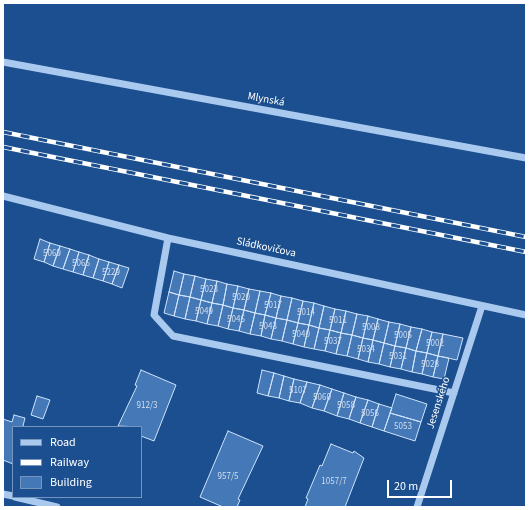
<!DOCTYPE html>
<html>
<head>
<meta charset="utf-8">
<style>
	body { margin:0 }
	#map { position:relative; width:529px; height:510px; overflow:hidden; background:#1b4f8f; font-family:"Source Sans 3",sans-serif }
	canvas { display:block }
	.frame { position:absolute; inset:0; border:4px solid #fff; pointer-events:none }
	.legend { position:absolute; left:12px; top:426px; width:130px; height:72px; box-sizing:border-box; background:#1b4f8f; border:1px solid #7695bc; margin:0; padding:5px 7px; list-style:none; font-size:12px; color:#fff }
	.legend li { display:flex; align-items:center; gap:8px; height:20px }
	.legend b { width:20px; border:1px solid #7695bc }
	.scale { position:absolute; left:387px; top:480px; width:65px; height:18px; box-sizing:border-box; border:2px solid #fff; border-top:0; padding-left:5px; font-size:12px; line-height:14px; white-space:nowrap; color:#fff; -webkit-text-stroke:3px #1b4f8f; paint-order:stroke }
</style>
</head>
<body>
<div id="map">
<canvas width="529" height="510"></canvas>
<div class="frame"></div>
<ul class="legend">
<li><b style="height:5px;background:#a9c9ee"></b>Road</li>
<li><b style="height:5px;background:#fff"></b>Railway</li>
<li><b style="height:11px;background:#4478b7"></b>Building</li>
</ul>
<div class="scale">20 m</div>
</div>
<script>
const ctx = document.querySelector('canvas').getContext('2d');
ctx.lineJoin = 'round';
function fill(path, color) { ctx.fillStyle = color; ctx.fill(path, 'evenodd'); }
const toPath = rows => new Path2D(rows.map(r => 'M' + r).join(''));
function strokePath(path, color, width, dash) { ctx.strokeStyle = color; ctx.lineWidth = width; ctx.lineCap = dash ? 'butt' : 'round'; ctx.setLineDash(dash || []); ctx.stroke(path); }
function write(font, color, halo, rows, align = 'center') {
  ctx.font = font + ' "Source Sans 3",sans-serif'; ctx.lineWidth = 3; ctx.setLineDash([]); ctx.textBaseline = 'middle'; ctx.strokeStyle = halo; ctx.fillStyle = color; for (const [text, x, y, turn = 0] of rows) {
    ctx.save(); ctx.translate(x, y); ctx.rotate((+turn || 0) * Math.PI / 180); ctx.textAlign = isNaN(turn) ? turn : align; if (halo) ctx.strokeText(text, 0, 0); ctx.fillText(text, 0, 0); ctx.restore();
  }
}
const building = toPath([
	[40,239,50,243,44,262,34,259,40,239],
	[50,243,60,246,53,266,44,262,50,243],
	[60,246,70,249,63,269,53,266,60,246],
	[70,249,79,252,73,272,63,269,70,249],
	[79,252,89,255,83,275,73,272,79,252],
	[89,255,99,259,93,278,83,275,89,255],
	[99,259,109,262,103,281,93,278,99,259],
	[109,262,119,265,112,284,103,281,109,262],
	[119,265,129,268,122,288,112,284,119,265],
	[174,271,184,274,179,295,169,292,174,271],
	[184,274,195,276,190,297,179,295,184,274],
	[195,276,206,279,201,300,190,297,195,276],
	[206,279,217,281,212,303,201,300,206,279],
	[217,281,227,284,223,305,212,303,217,281],
	[227,284,238,286,233,308,223,305,227,284],
	[238,286,249,289,244,310,233,308,238,286],
	[249,289,260,291,255,313,244,310,249,289],
	[260,291,271,293,265,315,255,313,260,291],
	[169,292,179,295,174,316,164,313,169,292],
	[271,293,281,296,276,318,265,315,271,293],
	[179,295,190,297,185,319,174,316,179,295],
	[281,296,292,298,287,320,276,318,281,296],
	[190,297,201,300,196,321,185,319,190,297],
	[292,298,303,301,298,323,287,320,292,298],
	[201,300,212,303,207,324,196,321,201,300],
	[303,301,314,303,309,325,298,323,303,301],
	[212,303,223,305,218,326,207,324,212,303],
	[314,303,324,306,319,328,309,325,314,303],
	[223,305,233,308,228,329,218,326,223,305],
	[324,306,335,309,330,330,319,328,324,306],
	[233,308,244,310,239,331,228,329,233,308],
	[335,309,346,311,341,333,330,330,335,309],
	[244,310,255,313,250,334,239,331,244,310],
	[346,311,357,314,352,335,341,333,346,311],
	[255,313,265,315,261,336,250,334,255,313],
	[357,314,368,316,363,338,352,335,357,314],
	[265,315,276,318,271,339,261,336,265,315],
	[368,316,378,319,373,340,363,338,368,316],
	[276,318,287,320,282,341,271,339,276,318],
	[378,319,389,322,384,343,373,340,378,319],
	[287,320,298,323,293,344,282,341,287,320],
	[389,322,400,324,395,346,384,343,389,322],
	[298,323,309,325,304,347,293,344,298,323],
	[400,324,411,327,406,348,395,346,400,324],
	[309,325,319,328,314,349,304,347,309,325],
	[411,327,422,329,416,351,406,348,411,327],
	[319,328,330,330,325,351,314,349,319,328],
	[422,329,432,332,427,353,416,351,422,329],
	[330,330,341,333,336,354,325,351,330,330],
	[432,332,443,334,438,356,427,353,432,332],
	[341,333,352,335,347,356,336,354,341,333],
	[443,334,463,338,457,360,438,356,443,334],
	[352,335,363,338,358,359,347,356,352,335],
	[363,338,373,340,368,362,358,359,363,338],
	[373,340,384,343,379,364,368,362,373,340],
	[384,343,395,346,390,367,379,364,384,343],
	[395,346,406,348,401,369,390,367,395,346],
	[406,348,416,351,412,372,401,369,406,348],
	[416,351,427,353,422,374,412,372,416,351],
	[427,353,438,356,433,377,422,374,427,353],
	[438,356,449,358,444,379,433,377,438,356],
	[141,370,176,385,154,441,141,436,141,427,118,426,137,386,135,385,141,370],
	[262,370,274,373,268,396,257,393,262,370],
	[274,373,284,376,279,398,268,396,274,373],
	[284,376,294,379,289,401,279,398,284,376],
	[294,379,307,382,300,403,289,401,294,379],
	[307,382,320,385,312,408,300,403,307,382],
	[320,385,332,389,324,411,312,408,320,385],
	[332,389,344,393,337,416,324,411,332,389],
	[344,393,356,397,349,419,337,416,344,393],
	[396,394,427,404,421,422,390,413,396,394],
	[37,396,50,400,43,419,31,415,37,396],
	[356,397,368,400,360,423,349,419,356,397],
	[368,400,379,404,372,427,360,423,368,400],
	[379,404,392,408,384,431,372,427,379,404],
	[390,413,421,422,415,441,384,431,390,413],
	[14,415,25,418,23,426,26,427,13,427,13,464,3,460,3,419,12,422,14,415],
	[228,431,263,446,238,499,240,500,237,507,223,507,200,497,228,431],
	[331,444,353,453,354,451,364,458,345,507,305,507,308,499,306,498,320,465,322,466,331,444]
]);
fill(building, '#4478b7');
strokePath(building, '#cfe3fa', 1);
strokePath(toPath([
	[3,62,526,158],
	[3,196,168,238,526,315],
	[168,238,154,315,173,336,454,393],
	[3,494,13,496],
	[15,497,57,507],
	[417,507,482,306]
]), '#a9c9ee', 7);
const rail = toPath([
	[3,132,526,237],
	[3,147,526,252]
]);
strokePath(rail, '#fff', 4.5);
strokePath(rail, '#1b4f8f', 3, [9]);
write('9px', '#d0dded', null, [
	["5069",52,254],
	["5066",81,264],
	["5229",111,273],
	["5023",209,290],
	["5020",241,298],
	["5017",273,306],
	["5049",204,312],
	["5014",306,313],
	["5046",236,320],
	["5011",338,321],
	["5043",268,327],
	["5008",371,328],
	["5040",301,335],
	["5005",403,336],
	["5037",333,342],
	["5002",435,344],
	["5034",366,350],
	["5031",398,357],
	["5028",430,365],
	["5107",298,391],
	["5060",322,398],
	["912/3",147,406],
	["5058",346,406],
	["5056",370,414],
	["5053",403,427],
	["957/5",228,477],
	["1057/7",334,482]
]);
write('11px', '#fff', '#1b4f8f', [
	["Mlynská",266,100,10],
	["Sládkovičova",266,248,12],
	["Jesenského",439,403,-72]
]);
</script>
</body>
</html>
